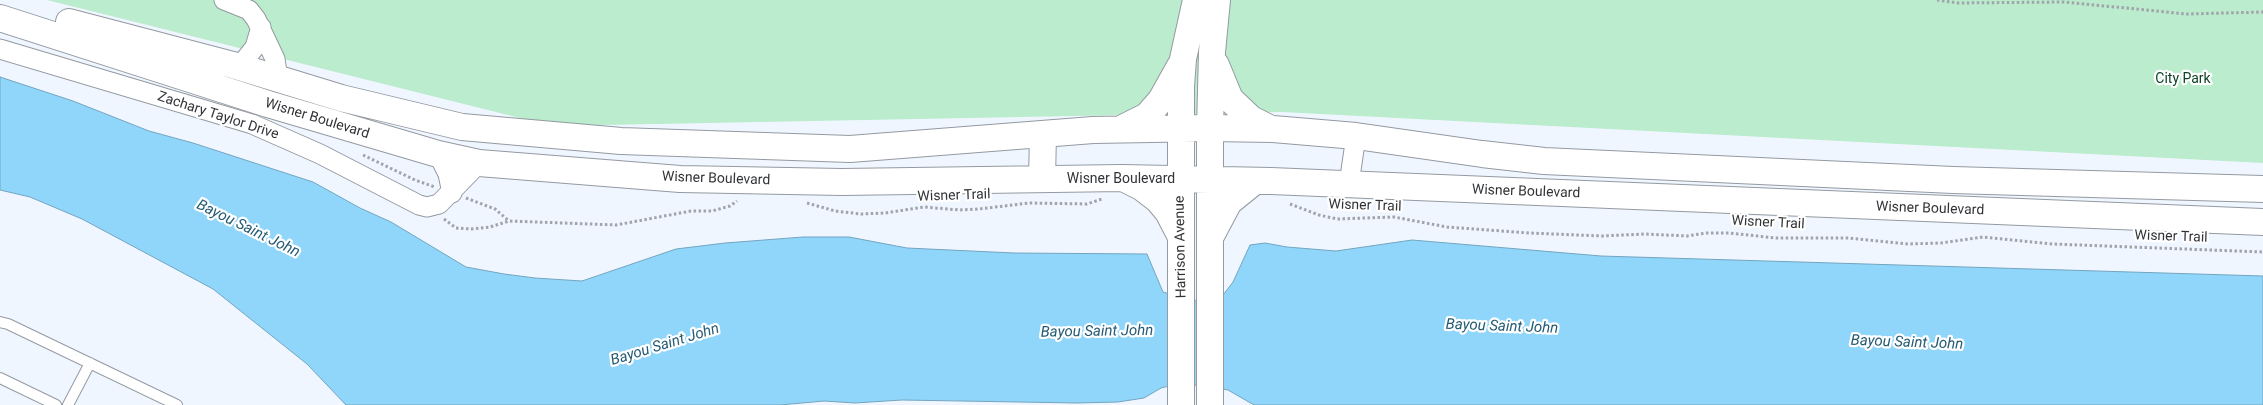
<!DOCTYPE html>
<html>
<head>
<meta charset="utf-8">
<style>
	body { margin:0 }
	canvas { display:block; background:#f0f6ff }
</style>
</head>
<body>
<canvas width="2263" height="405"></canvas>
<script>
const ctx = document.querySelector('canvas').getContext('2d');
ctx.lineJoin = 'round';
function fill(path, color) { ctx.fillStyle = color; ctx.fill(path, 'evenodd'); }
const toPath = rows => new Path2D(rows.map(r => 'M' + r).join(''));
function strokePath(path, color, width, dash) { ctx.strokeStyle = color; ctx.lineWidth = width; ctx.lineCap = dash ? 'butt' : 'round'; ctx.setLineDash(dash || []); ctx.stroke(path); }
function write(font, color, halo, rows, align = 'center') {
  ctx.font = font + ' Roboto,sans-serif'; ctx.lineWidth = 4.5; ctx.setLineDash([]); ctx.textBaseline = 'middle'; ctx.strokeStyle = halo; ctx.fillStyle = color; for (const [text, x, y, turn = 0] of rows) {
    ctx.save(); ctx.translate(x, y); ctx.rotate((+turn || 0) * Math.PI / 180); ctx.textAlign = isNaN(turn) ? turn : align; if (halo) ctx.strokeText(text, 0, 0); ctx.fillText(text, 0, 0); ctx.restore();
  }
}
fill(toPath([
	[47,0,2263,0,2263,163,1282,112,552,126]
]), '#baeccd');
const water = toPath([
	[0,77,73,101,149,131,193,143,313,182,360,208,391,222,466,267,504,274,535,278,582,281,676,249,725,243,803,237,849,237,907,248,1014,253,1147,254,1163,292,1186,299,1207,302,1223,295,1233,282,1250,245,1265,243,1287,247,1336,251,1412,240,1601,256,2263,276,2263,405,1254,405,1228,390,1181,383,1161,388,1144,398,1118,402,1077,403,902,400,855,403,824,401,780,405,346,405,307,364,213,289,82,219,30,197,0,190,0,77]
]);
fill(water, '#8fd6fa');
strokePath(water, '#73a5bf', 1);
const lane = toPath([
	[0,322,8,324,177,405],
	[0,378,56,405],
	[68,405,90,363]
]);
const street = toPath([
	[224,0,249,10,256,19,275,59,278,79],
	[0,49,252,124,320,154,419,205,427,207,439,204,479,163],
	[233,65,244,61,255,47,261,27],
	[438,154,448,174,452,193],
	[1349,184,1356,136]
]);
const secondary = toPath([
	[0,18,268,104,438,154,479,163,680,179,842,182,1122,178,1271,181,2263,222],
	[69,22,233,65,341,98,462,127,621,141,850,149,1093,130,1210,128,1273,129,1356,136,1482,154,1544,161,1953,180,2263,189],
	[1216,65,1230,99,1251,119,1271,129],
	[1121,129,1147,116,1161,100,1180,66],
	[1042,179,1043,134],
	[1125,179,1141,187,1158,200,1168,212,1180,235],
	[1212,234,1229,202,1255,181],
	[1181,405,1181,86,1183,59,1196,0],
	[1210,405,1210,128,1212,52,1217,0]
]);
strokePath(lane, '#949aa1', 12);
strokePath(street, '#949aa1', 21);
strokePath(secondary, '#949aa1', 28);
strokePath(toPath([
	[1937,0,1958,3,2064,2,2187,14,2263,12],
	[363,155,415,180,435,187],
	[466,198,495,209,509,221],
	[807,203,835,211,861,214,885,213,924,207,960,210,979,209,1029,203,1087,204,1102,199],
	[1290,204,1319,215,1337,219,1394,217,1447,227,1529,233,1602,236,1645,234,1687,236,1706,233,1729,233,1776,238,1849,238,1908,244,1941,243,1983,237,2053,244,2263,252],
	[444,219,456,228,471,229,490,227,509,221,616,225,691,211,712,211,730,206,737,201]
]), '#a0a4ab', 3, [2.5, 2.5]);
strokePath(lane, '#fff', 10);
strokePath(street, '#fff', 19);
strokePath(secondary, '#fff', 26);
write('14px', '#0e4229', '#fff', [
	["City Park",2183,79]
]);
write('14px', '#313336', '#fff', [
	["Zachary Taylor Drive",218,116,18],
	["Wisner Boulevard",317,119,17],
	["Wisner Boulevard",716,179,2],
	["Wisner Boulevard",1121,179],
	["Wisner Boulevard",1526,192,2],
	["Wisner Trail",954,196,-2],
	["Wisner Trail",1365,206,2],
	["Wisner Boulevard",1930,209,2],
	["Wisner Trail",1768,223,3],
	["Wisner Trail",2171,237,2],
	["Harrison Avenue",1181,247,-91]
]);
write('italic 15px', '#255b74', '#fff', [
	["Bayou Saint John",248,229,26],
	["Bayou Saint John",1502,327,2],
	["Bayou Saint John",1097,332,-1],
	["Bayou Saint John",1907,343,2],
	["Bayou Saint John",665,345,-17]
]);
</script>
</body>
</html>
